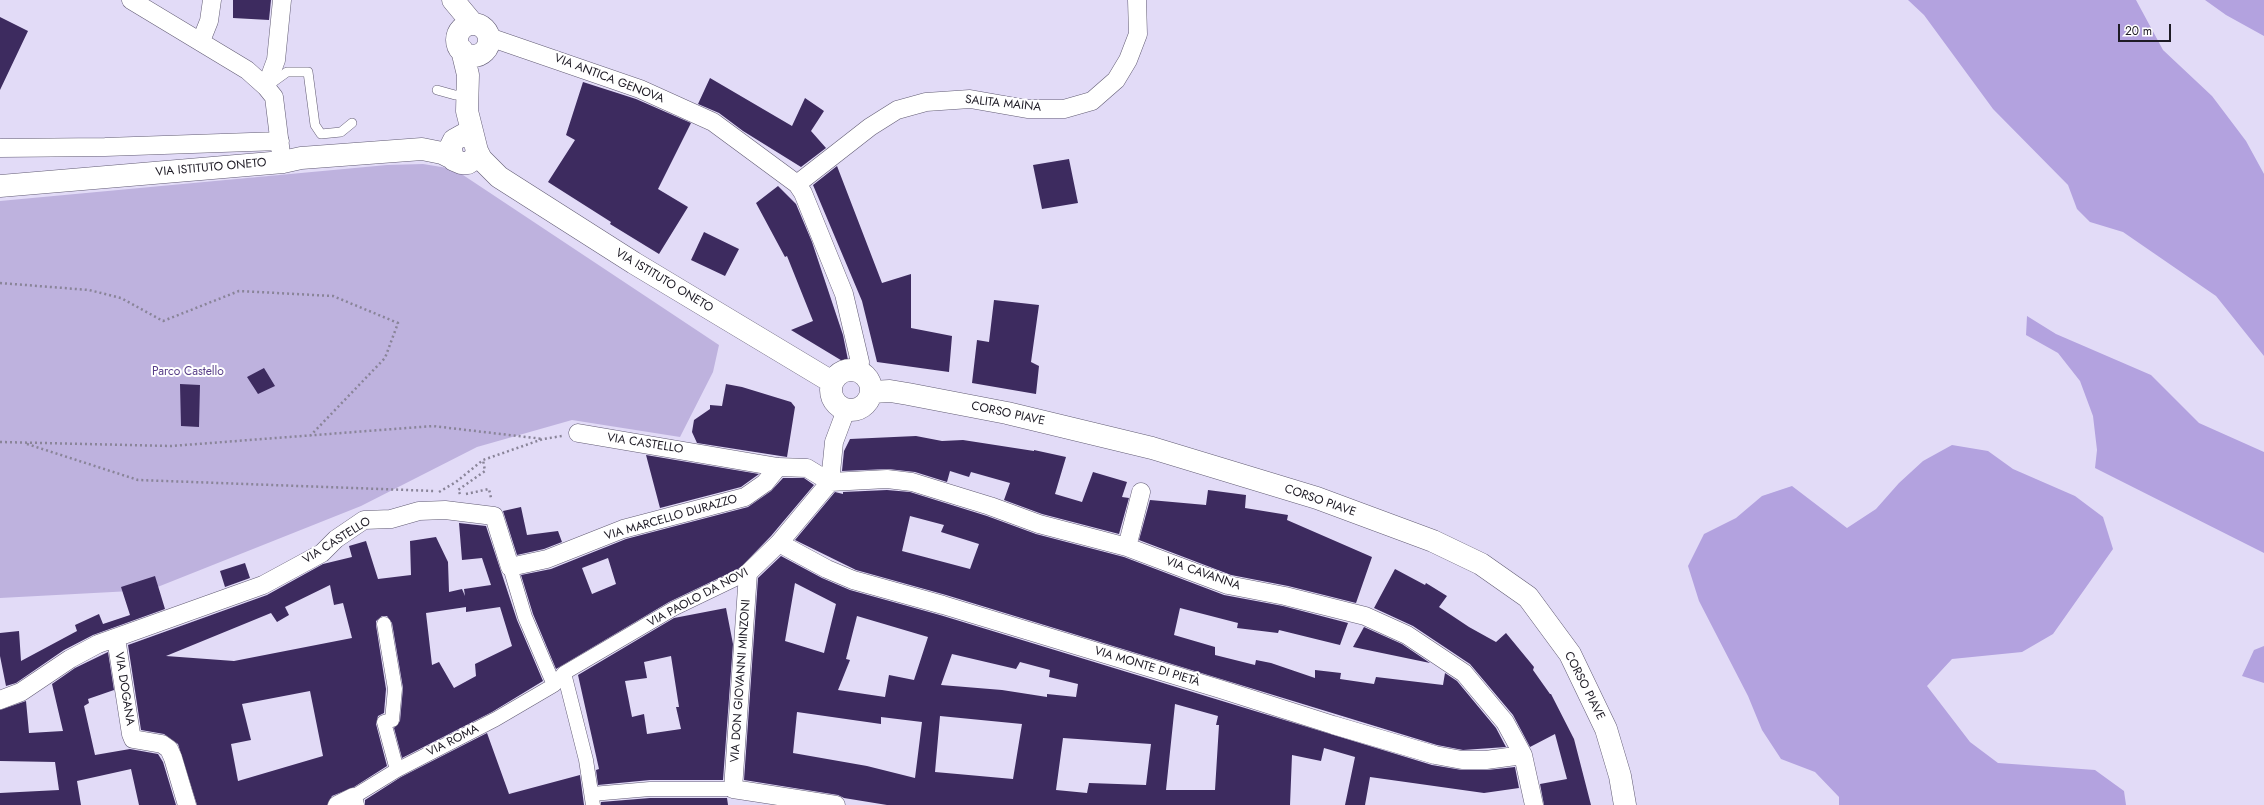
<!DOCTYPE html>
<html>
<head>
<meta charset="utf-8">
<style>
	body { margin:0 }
	#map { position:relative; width:2264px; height:805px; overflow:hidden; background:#e2dbf7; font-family:Jost,sans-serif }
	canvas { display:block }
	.scale { position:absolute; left:2118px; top:24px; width:53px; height:18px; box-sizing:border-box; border:2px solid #1e1b25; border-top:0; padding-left:5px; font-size:12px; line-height:14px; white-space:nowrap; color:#1e1b25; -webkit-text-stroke:3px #fff; paint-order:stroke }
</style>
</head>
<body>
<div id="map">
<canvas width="2264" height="805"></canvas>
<div class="scale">20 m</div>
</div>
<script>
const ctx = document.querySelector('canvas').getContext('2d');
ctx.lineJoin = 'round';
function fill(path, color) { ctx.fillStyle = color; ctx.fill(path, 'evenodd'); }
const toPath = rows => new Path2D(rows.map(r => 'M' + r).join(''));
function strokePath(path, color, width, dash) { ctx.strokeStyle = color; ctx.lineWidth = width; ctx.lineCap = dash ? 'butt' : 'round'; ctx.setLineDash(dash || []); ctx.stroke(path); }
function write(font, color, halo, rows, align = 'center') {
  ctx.font = font + ' Jost,sans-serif'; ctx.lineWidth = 4; ctx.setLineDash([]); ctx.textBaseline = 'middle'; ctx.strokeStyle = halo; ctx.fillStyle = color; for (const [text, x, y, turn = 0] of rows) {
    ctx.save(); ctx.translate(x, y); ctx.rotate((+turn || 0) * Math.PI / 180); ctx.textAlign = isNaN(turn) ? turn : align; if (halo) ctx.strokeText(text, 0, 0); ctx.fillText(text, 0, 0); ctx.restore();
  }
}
fill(toPath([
	[423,164,454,169,719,345,713,372,680,437,572,420,477,447,361,506,150,590,0,598,0,201,387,165]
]), '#beb2de');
fill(toPath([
	[1908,0,2136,0,2163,50,2212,96,2246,141,2264,174,2264,356,2216,296,2123,232,2090,222,2077,209,2068,185,1993,109,1924,15],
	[2205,0,2264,0,2264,36,2226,15],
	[2027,316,2056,334,2151,375,2199,423,2264,452,2264,553,2095,468,2097,450,2093,416,2080,381,2058,353,2026,335],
	[1952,445,1988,451,2013,469,2075,496,2103,517,2113,549,2053,634,2022,652,1952,659,1927,686,1970,742,1998,763,2095,770,2124,791,2126,805,1839,805,1839,797,1815,772,1781,759,1762,730,1748,696,1699,601,1688,566,1704,534,1736,518,1762,496,1792,486,1847,528,1876,509,1899,483,1923,461],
	[2264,646,2264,683,2242,676,2254,650]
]), '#b3a2df');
fill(toPath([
	[233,0,271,0,269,20,233,18],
	[0,17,28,31,0,90],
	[710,78,792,126,805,98,824,111,811,131,826,148,801,167,743,131,719,113,698,104],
	[583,82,636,99,691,123,658,189,688,207,659,254,610,224,611,222,548,182,575,140,566,135],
	[1069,159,1078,203,1042,209,1033,165],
	[837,166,882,283,911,274,911,328,952,336,949,372,877,362,862,301,813,185],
	[778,186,796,204,812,242,843,335,849,365,791,330,813,321,787,256,785,257,756,203],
	[704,232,739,249,725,276,691,260],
	[994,300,1039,305,1031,362,1039,366,1036,394,972,383,977,340,989,342],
	[264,368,275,386,258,394,247,377],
	[180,384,200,385,199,427,181,426],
	[726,384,742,387,791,402,795,407,787,457,697,443,692,432,694,420,710,409,710,405,722,406],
	[916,436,942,441,963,440,1034,451,1034,450,1066,457,1055,494,1082,502,1093,472,1127,482,1122,497,1129,498,1119,534,1042,514,1004,500,1010,483,971,472,969,477,950,471,947,482,915,472,888,469,842,471,844,451,850,439],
	[646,455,759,474,741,487,660,508],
	[783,478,804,478,814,485,771,536,740,568,669,602,556,669,533,614,521,575,551,569,626,539,748,507,771,491],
	[608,558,616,584,592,594,582,568],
	[887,490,910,492,987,516,1036,534,1124,557,1224,595,1283,606,1348,623,1340,645,1279,630,1278,633,1237,628,1238,623,1180,608,1174,635,1215,647,1215,655,1255,665,1256,660,1271,663,1315,678,1315,670,1341,673,1340,679,1374,684,1376,677,1443,685,1445,673,1457,681,1496,728,1506,747,1463,750,1437,745,946,595,856,570,795,540,835,492,843,494,843,492],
	[910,516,944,525,941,532,979,544,970,569,902,551],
	[1208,490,1246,495,1245,508,1288,515,1287,520,1372,557,1356,603,1288,586,1231,575,1139,540,1150,500,1206,505],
	[521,507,527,535,558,531,562,542,544,549,517,555,503,511],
	[459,523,486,526,517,620,543,681,492,712,402,758,394,728,400,721,403,688,392,623,387,616,382,616,376,621,376,625,386,689,384,713,378,716,376,724,387,766,354,787,332,796,327,805,197,805,178,744,164,734,141,730,128,645,267,595,323,564,352,557,349,546,366,541,378,579,411,575,410,541,436,537,448,562,449,592,462,589,465,596,464,589,491,585,482,558,462,560],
	[330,585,334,605,343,603,352,638,234,661,166,656,271,613,277,622,289,615,285,607],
	[466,607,466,612,500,607,512,646,475,664,476,676,454,688,439,662,432,665,426,613],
	[310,691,323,756,238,781,231,744,251,740,242,704],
	[781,556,822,578,850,590,940,615,1432,765,1462,770,1487,770,1515,767,1519,788,1484,793,1370,777,1365,805,1345,805,1355,757,1324,748,1321,761,1292,755,1290,805,887,805,844,798,838,795,744,780,758,578],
	[795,583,836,604,824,653,785,641],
	[857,616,928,637,914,680,889,675,885,697,838,690,850,660,846,659],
	[952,654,1016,669,1020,662,1050,670,1049,677,1078,684,1076,697,1047,694,1047,697,1002,690,941,685],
	[1175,704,1218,716,1216,725,1219,725,1215,790,1166,790],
	[797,712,881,724,881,717,922,722,915,778,867,766,793,753],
	[940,716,1022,724,1013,779,935,772],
	[1063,738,1151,744,1146,785,1089,783,1087,793,1056,790],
	[245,563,250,578,225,587,220,571],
	[1395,569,1425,585,1426,583,1447,596,1439,607,1469,627,1496,642,1506,633,1534,667,1533,670,1550,694,1551,694,1574,739,1591,805,1544,805,1540,784,1567,779,1555,734,1530,747,1513,715,1470,664,1413,626,1374,608],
	[155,576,165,609,93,635,64,650,16,683,6,686,0,656,0,633,19,631,21,661,77,631,75,625,99,614,103,624,130,615,121,587],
	[726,608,733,644,723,780,650,780,598,785,596,770,599,769,578,675,674,618],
	[671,656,679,707,676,707,681,729,647,734,644,714,632,717,625,681,647,678,644,662],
	[1364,627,1402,644,1430,663,1353,647],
	[108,652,114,690,88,699,89,703,84,706,95,755,130,749,158,754,163,762,176,805,139,805,131,769,77,781,81,805,0,805,0,793,59,790,55,762,0,761,0,710,26,701,29,733,63,731,52,684,75,668],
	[487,733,509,794,580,775,584,805,365,805,365,800,401,777],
	[650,798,727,798,728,805,601,805,601,802]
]), '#3d2b5f');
const service = toPath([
	[269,85,287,72,308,72,315,125,321,134,341,132,352,123],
	[437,90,455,95,468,95]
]);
const pedestrian = toPath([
	[510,567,525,617,554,685],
	[384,624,395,689,392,720,384,722,397,770],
	[564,673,586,760,593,805],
	[592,794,650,789,733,789],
	[353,797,397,770,496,719,554,685,564,673,673,609,748,573]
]);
const minor = toPath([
	[131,0,247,70,266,87,274,97,281,154],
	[489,37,640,89,713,122,797,184,803,193,844,294,860,362,859,370],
	[201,41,209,21,212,0],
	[266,87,276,60,282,0],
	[0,148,105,147,280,141],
	[797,184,870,127,897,110,926,102,970,99,1027,109,1064,109,1092,101,1116,80,1128,60,1138,34,1137,0],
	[578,433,778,467,807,468,830,482,834,442,846,410],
	[779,543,827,569,853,580,943,605,1220,689,1333,725,1435,755,1462,760,1486,760,1523,755],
	[1127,547,1141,492],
	[116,638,131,734,133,739,162,744,169,749,173,758,187,805],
	[0,700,21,692,70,659,98,644,263,585,322,553,336,539,364,520,391,519,419,511,445,510,494,516,510,567,547,559,623,529,745,497,765,483,778,467],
	[337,805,353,797,355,805],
	[836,805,733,789,748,573,779,543,830,482,887,479,912,482,990,506,1039,524,1127,547,1228,585,1285,596,1365,616,1407,635,1464,673,1505,722,1523,755,1534,805]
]);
const secondary = toPath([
	[453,0,473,24],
	'457 40a16 16 0 1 1 32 0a16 16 0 1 1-32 0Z',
	[462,50,468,75,467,111,477,151,474,159,468,163,461,163,454,160,450,148,454,140,463,135,473,139],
	[477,151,481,159,499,177,634,263,832,382],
	[0,186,283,162,301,158,422,149,442,153,452,158],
	'831 390a20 20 0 1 1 40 0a20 20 0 1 1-40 0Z',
	[872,392,890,391,908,394,1007,413,1152,448,1317,498,1433,541,1481,564,1528,597,1570,654,1606,729,1620,776,1625,805]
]);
strokePath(service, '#625c74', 10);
strokePath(pedestrian, '#625c74', 15);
strokePath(minor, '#625c74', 19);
strokePath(secondary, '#625c74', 23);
strokePath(toPath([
	[0,283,89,290,121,298,163,321,239,291,333,296,398,323,385,358,311,435],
	[0,442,171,446,433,426,543,439],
	[27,444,138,480,434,491],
	[439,492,456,482,483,460,543,439,562,436],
	[460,494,458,490,485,471,483,460],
	[466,494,489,489,491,498]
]), '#898498', 2.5, [2, 3]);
strokePath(service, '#fff', 9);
strokePath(pedestrian, '#fff', 14);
strokePath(minor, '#fff', 18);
strokePath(secondary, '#fff', 22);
write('12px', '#1e1b25', '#fff', [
	["VIA ANTICA GENOVA",609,79,21],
	["SALITA MAINA",1003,104,6],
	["VIA ISTITUTO ONETO",211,168,-5],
	["VIA ISTITUTO ONETO",664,281,31],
	["CORSO PIAVE",1008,414,12],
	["VIA CASTELLO",645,444,9],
	["CORSO PIAVE",1320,501,19],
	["VIA MARCELLO DURAZZO",671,518,-16],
	["VIA CASTELLO",337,541,-32],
	["VIA CAVANNA",1203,574,19],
	["VIA PAOLO DA NOVI",698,598,-28],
	["VIA MONTE DI PIETÀ",1147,667,17],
	["VIA DON GIOVANNI MINZONI",741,681,-86],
	["CORSO PIAVE",1584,686,63],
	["VIA DOGANA",124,689,81],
	["VIA ROMA",453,741,-27]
]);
write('12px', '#583e88', '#fff', [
	["Parco Castello",188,372]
]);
</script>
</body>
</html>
